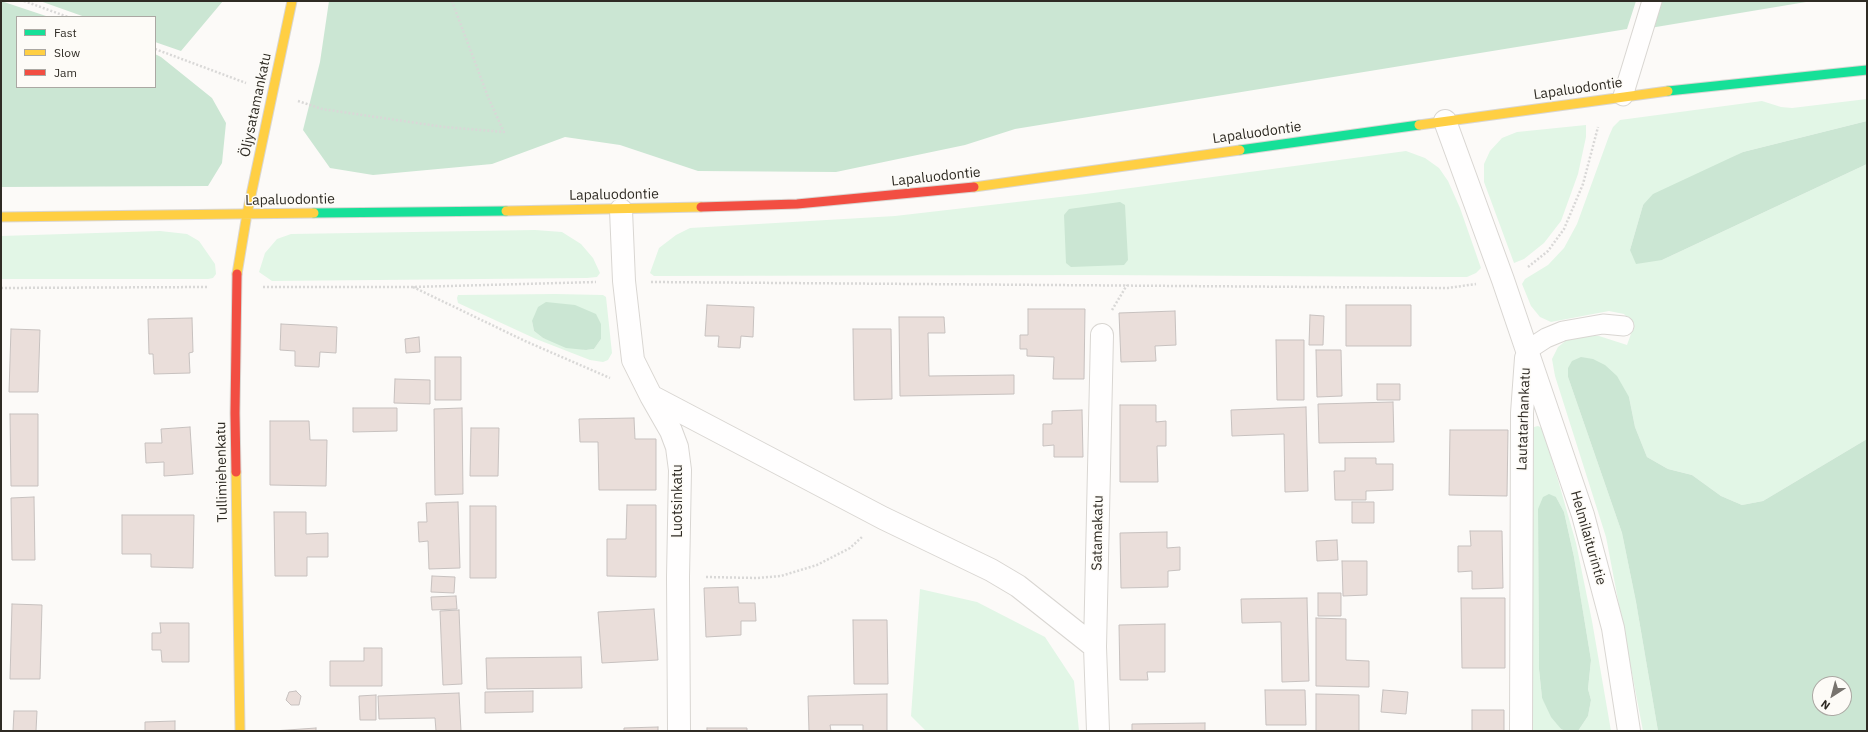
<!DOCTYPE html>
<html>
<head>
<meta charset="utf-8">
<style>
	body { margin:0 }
	#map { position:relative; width:1868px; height:732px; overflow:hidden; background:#fcfaf8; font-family:"IBM Plex Sans",sans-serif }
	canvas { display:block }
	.frame { position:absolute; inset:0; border:2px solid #2f2b24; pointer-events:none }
	.legend { position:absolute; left:16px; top:16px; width:140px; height:72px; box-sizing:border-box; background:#fdfbf7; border:1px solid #aba8a3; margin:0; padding:5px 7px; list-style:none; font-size:12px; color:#2f2b24 }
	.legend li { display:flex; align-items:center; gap:8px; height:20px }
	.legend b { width:20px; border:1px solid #aba8a3 }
	.north { position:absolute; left:1812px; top:676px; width:40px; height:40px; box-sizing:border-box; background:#fdfbf7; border:1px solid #aba8a3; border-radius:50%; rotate:216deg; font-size:11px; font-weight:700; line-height:16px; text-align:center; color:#2f2b24 }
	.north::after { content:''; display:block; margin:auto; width:14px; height:18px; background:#77736e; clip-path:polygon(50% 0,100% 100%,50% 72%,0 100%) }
</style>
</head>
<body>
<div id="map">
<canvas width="1868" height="732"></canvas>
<div class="frame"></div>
<ul class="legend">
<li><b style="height:5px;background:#16e098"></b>Fast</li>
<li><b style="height:5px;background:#ffcf43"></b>Slow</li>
<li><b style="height:5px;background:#f24e42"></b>Jam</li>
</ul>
<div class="north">N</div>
</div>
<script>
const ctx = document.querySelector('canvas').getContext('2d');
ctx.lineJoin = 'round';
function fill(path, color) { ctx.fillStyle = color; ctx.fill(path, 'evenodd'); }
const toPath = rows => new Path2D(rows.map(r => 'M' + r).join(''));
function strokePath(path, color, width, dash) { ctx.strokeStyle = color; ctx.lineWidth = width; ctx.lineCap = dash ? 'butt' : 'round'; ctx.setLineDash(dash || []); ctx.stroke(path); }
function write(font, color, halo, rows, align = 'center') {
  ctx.font = font + ' "IBM Plex Sans",sans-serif'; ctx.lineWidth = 3; ctx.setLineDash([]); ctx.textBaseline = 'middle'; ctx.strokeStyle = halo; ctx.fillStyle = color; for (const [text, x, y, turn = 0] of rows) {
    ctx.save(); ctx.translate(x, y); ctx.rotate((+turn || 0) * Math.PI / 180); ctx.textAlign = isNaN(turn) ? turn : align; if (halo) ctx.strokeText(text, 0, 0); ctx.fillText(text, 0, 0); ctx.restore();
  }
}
fill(toPath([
	[1867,99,1867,121,1743,152,1643,205,1630,250,1662,260,1867,164,1867,439,1763,501,1742,505,1721,496,1692,475,1668,469,1647,457,1635,427,1629,397,1568,377,1622,533,1636,602,1658,731,1643,731,1606,537,1555,376,1552,359,1558,347,1568,339,1583,334,1599,336,1627,345,1632,331,1632,323,1624,314,1609,311,1551,322,1540,317,1531,306,1522,284,1525,279,1548,265,1564,248,1577,224,1609,136,1613,127,1620,120,1762,101,1781,107,1792,108],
	[1586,125,1586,137,1578,174,1561,221,1544,243,1524,259,1514,263,1484,182,1484,164,1490,151,1502,138,1517,132],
	[1406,151,1425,158,1439,168,1448,181,1460,208,1481,268,1476,273,1467,277,1438,277,1095,275,654,276,650,273,659,248,676,235,690,228,895,216,1086,194],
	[535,230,562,232,581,244,593,258,600,273,597,277,587,278,272,281,259,272,265,253,277,239,291,234],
	[160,231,187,234,199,241,215,264,216,274,213,278,208,279,1,279,1,236],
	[555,294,603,295,606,297,612,353,608,360,603,362,590,360,536,339,458,303,457,298,458,295],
	[532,321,601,339,594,349,586,350,543,338,534,331],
	[1538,426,1542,428,1558,480,1576,543,1592,621,1611,731,1578,731,1588,716,1591,700,1588,689,1591,660,1574,557,1564,512,1556,497,1538,509,1539,669,1542,698,1561,729,1565,731,1533,731,1531,431,1534,427],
	[920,589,977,602,1045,637,1074,681,1079,731,926,731,911,716]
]), '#e2f6e6');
fill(toPath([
	[1,1,49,17,17,17,17,87,155,87,155,54,161,57,212,98,226,123,222,163,208,186,1,187],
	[40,1,223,1,181,51,155,42,155,17,85,17],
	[329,1,1636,1,1627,29,1015,129,965,145,836,172,698,171,620,145,565,137,492,164,373,175,330,168,303,130,320,62],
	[1659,1,1812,1,1650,28],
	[1867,121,1867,164,1662,260,1636,264,1630,250,1643,205,1653,194,1743,152],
	[1120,202,1125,205,1128,260,1124,265,1071,267,1066,263,1064,215,1069,209],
	[546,302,575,305,596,314,601,324,601,339,594,349,586,350,566,348,543,338,534,331,532,321,538,307],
	[1581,357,1593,359,1605,365,1617,376,1629,397,1635,427,1647,457,1668,469,1692,475,1721,496,1742,505,1763,501,1867,439,1867,731,1658,731,1636,602,1622,533,1568,377,1568,368,1572,361],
	[1820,684,1844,684,1844,708,1820,708],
	[1549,494,1556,497,1564,512,1574,557,1591,660,1588,689,1591,700,1588,716,1578,731,1565,731,1561,729,1551,717,1542,698,1539,669,1538,509,1543,497]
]), '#cbe6d3');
const building = toPath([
	[707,305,754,307,753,337,741,336,740,348,718,347,719,336,705,336,707,305],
	[1346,305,1411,305,1411,346,1346,346,1346,305],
	[1028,309,1085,309,1084,379,1053,379,1054,357,1027,356,1027,349,1020,349,1020,335,1028,335,1028,309],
	[1175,311,1176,345,1155,346,1156,361,1121,362,1119,313,1175,311],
	[1310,315,1324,316,1323,345,1309,345,1310,315],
	[899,317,944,317,945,333,928,333,929,376,1014,375,1014,394,900,396,899,317],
	[192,318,193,352,189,353,190,373,154,374,153,354,149,354,148,319,192,318],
	[281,324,337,327,336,353,320,352,319,367,295,366,295,351,280,350,281,324],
	[11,329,40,330,38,392,9,392,11,329],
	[853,329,891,329,892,399,854,400,853,329],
	[419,337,420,352,406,353,405,339,419,337],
	[1276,340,1304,340,1304,400,1277,400,1276,340],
	[1316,350,1341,350,1342,396,1317,397,1316,350],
	[435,357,461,357,461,400,435,400,435,357],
	[395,379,430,380,430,404,394,403,395,379],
	[1377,384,1400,384,1400,400,1377,400,1377,384],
	[1393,402,1394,442,1319,443,1318,404,1393,402],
	[1120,405,1156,405,1156,422,1166,421,1166,446,1157,446,1158,482,1120,482,1120,405],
	[1306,407,1308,491,1285,492,1284,434,1232,436,1231,410,1306,407],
	[353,408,397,408,397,431,353,432,353,408],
	[462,408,463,494,435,495,434,409,462,408],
	[1082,410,1083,457,1054,457,1054,445,1043,446,1043,424,1052,424,1052,411,1082,410],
	[10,414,38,414,38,486,11,486,10,414],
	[634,418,635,439,656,439,656,490,599,490,598,442,580,442,579,419,634,418],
	[270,421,309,421,310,440,327,440,326,486,270,485,270,421],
	[190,427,193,474,164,476,164,462,146,463,145,443,162,443,161,429,190,427],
	[471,428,499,428,498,476,470,476,471,428],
	[1450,430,1508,430,1507,496,1449,495,1450,430],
	[1345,458,1376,458,1376,464,1393,464,1393,490,1366,491,1366,500,1335,500,1334,471,1345,471,1345,458],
	[34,497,35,560,12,560,11,498,34,497],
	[458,502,460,568,429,569,428,541,419,542,418,522,427,522,426,503,458,502],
	[1352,502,1374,502,1374,523,1352,523,1352,502],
	[627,505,656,505,656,577,607,576,607,539,626,539,627,505],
	[470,506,496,506,496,578,470,578,470,506],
	[274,512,306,512,306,534,328,533,328,557,307,557,307,576,275,576,274,512],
	[122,515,194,515,193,568,151,567,151,554,122,554,122,515],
	[1470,531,1502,531,1503,588,1472,589,1472,571,1458,572,1458,546,1471,546,1470,531],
	[1167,532,1167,548,1180,547,1180,570,1168,571,1168,587,1121,588,1120,533,1167,532],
	[1337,540,1338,560,1317,561,1316,541,1337,540],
	[1342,561,1367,561,1367,595,1343,596,1342,561],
	[432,576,455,577,454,593,431,592,432,576],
	[738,587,739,603,755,603,756,621,741,621,741,635,706,637,704,588,738,587],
	[1318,593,1341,593,1341,616,1318,616,1318,593],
	[456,596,457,609,432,610,431,597,456,596],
	[1307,598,1309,681,1282,682,1281,622,1242,623,1241,599,1307,598],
	[1461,598,1505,598,1505,668,1462,668,1461,598],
	[12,604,42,605,40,679,10,679,12,604],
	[654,609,658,660,602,663,598,612,654,609],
	[459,610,462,684,443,685,440,611,459,610],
	[1316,618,1346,619,1346,660,1369,661,1369,687,1316,686,1316,618],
	[853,620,887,620,888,684,854,684,853,620],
	[160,623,189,623,189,662,162,662,161,650,152,650,152,633,161,633,160,623],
	[1165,624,1165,672,1147,672,1148,680,1120,680,1119,625,1165,624],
	[364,648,382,648,382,686,330,686,330,661,364,661,364,648],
	[581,657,582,688,487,689,486,658,581,657],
	[1265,690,1305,690,1306,725,1266,725,1265,690],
	[1383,690,1408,692,1406,714,1381,712,1383,690],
	[296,691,301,696,299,705,291,705,286,700,289,692,296,691],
	[533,691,533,712,485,713,485,692,533,691],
	[459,693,461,731,436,731,435,718,379,719,378,696,459,693],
	[887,694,887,731,863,731,863,725,830,725,831,731,809,731,808,696,887,694],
	[1316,694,1359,695,1359,731,1316,731,1316,694],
	[376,695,376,720,360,720,359,696,376,695],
	[1472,710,1504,710,1504,731,1472,731,1472,710],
	[14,711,37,711,36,731,13,731,14,711],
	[175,721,175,731,145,731,145,722,175,721],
	[1205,723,1205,731,1132,731,1132,724,1205,723],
	[658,727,658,731,624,731,624,728,658,727],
	[316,728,316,731,273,731,316,728],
	[707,728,747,728,747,731,707,731,707,728]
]);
fill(building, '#eadeda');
strokePath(building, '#c7c1bf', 1);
const lane = toPath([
	[1623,96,1652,1],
	[1526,351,1546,338,1563,331,1603,324,1624,326]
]);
const street = toPath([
	[1445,121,1503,280,1583,515,1613,628,1629,731],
	[621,210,624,281,633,360,651,396,671,431,677,447,680,470,678,577,679,731],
	[651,396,883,518,991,570,1018,586,1095,647],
	[1098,731,1095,647,1102,335],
	[1521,731,1522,413,1526,358]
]);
const fast = toPath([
	[1668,91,1867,70],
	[1240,150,1419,125],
	[314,213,506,211]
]);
const slow = toPath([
	[1419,125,1668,91],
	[974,187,1240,150],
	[506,211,701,207],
	[1,217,314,213],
	[237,274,247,214,292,1],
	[236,472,240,731]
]);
const jam = toPath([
	[701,207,797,204,974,187],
	[236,472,235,413,237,274]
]);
strokePath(lane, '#d9d6d2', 21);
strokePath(street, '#d9d6d2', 24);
strokePath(fast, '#d9d6d2', 11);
strokePath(slow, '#d9d6d2', 11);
strokePath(jam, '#d9d6d2', 11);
strokePath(toPath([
	[24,1,68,17],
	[155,49,246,83],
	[298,101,322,109,444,127,504,132,488,97,452,1],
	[1528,267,1548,251,1564,229,1583,184,1598,127],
	[651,282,1448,288,1476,284],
	[263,287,412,287,596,282],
	[413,287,525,341,610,378],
	[1,288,208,287],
	[1112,310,1127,285],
	[706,577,757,578,781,576,817,565,850,548,862,537]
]), '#d9d8d7', 2.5, [2, 2]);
strokePath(lane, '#fffefe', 19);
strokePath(street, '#fffefe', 22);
strokePath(fast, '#16e098', 9);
strokePath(slow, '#ffcf43', 9);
strokePath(jam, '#f24e42', 9);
write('14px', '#2f2b24', '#fdfbf7', [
	["Lapaluodontie",1578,89,-8],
	["Öljysatamankatu",256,105,-78],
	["Lapaluodontie",1257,133,-8],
	["Lapaluodontie",936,177,-6],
	["Lapaluodontie",614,195,-1],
	["Lapaluodontie",290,200,-1],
	["Lautatarhankatu",1524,419,-88],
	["Tullimiehenkatu",222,472,-91],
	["Luotsinkatu",678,501,-90],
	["Satamakatu",1098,533,-89],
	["Helmilaiturintie",1588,538,74]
]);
</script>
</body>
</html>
